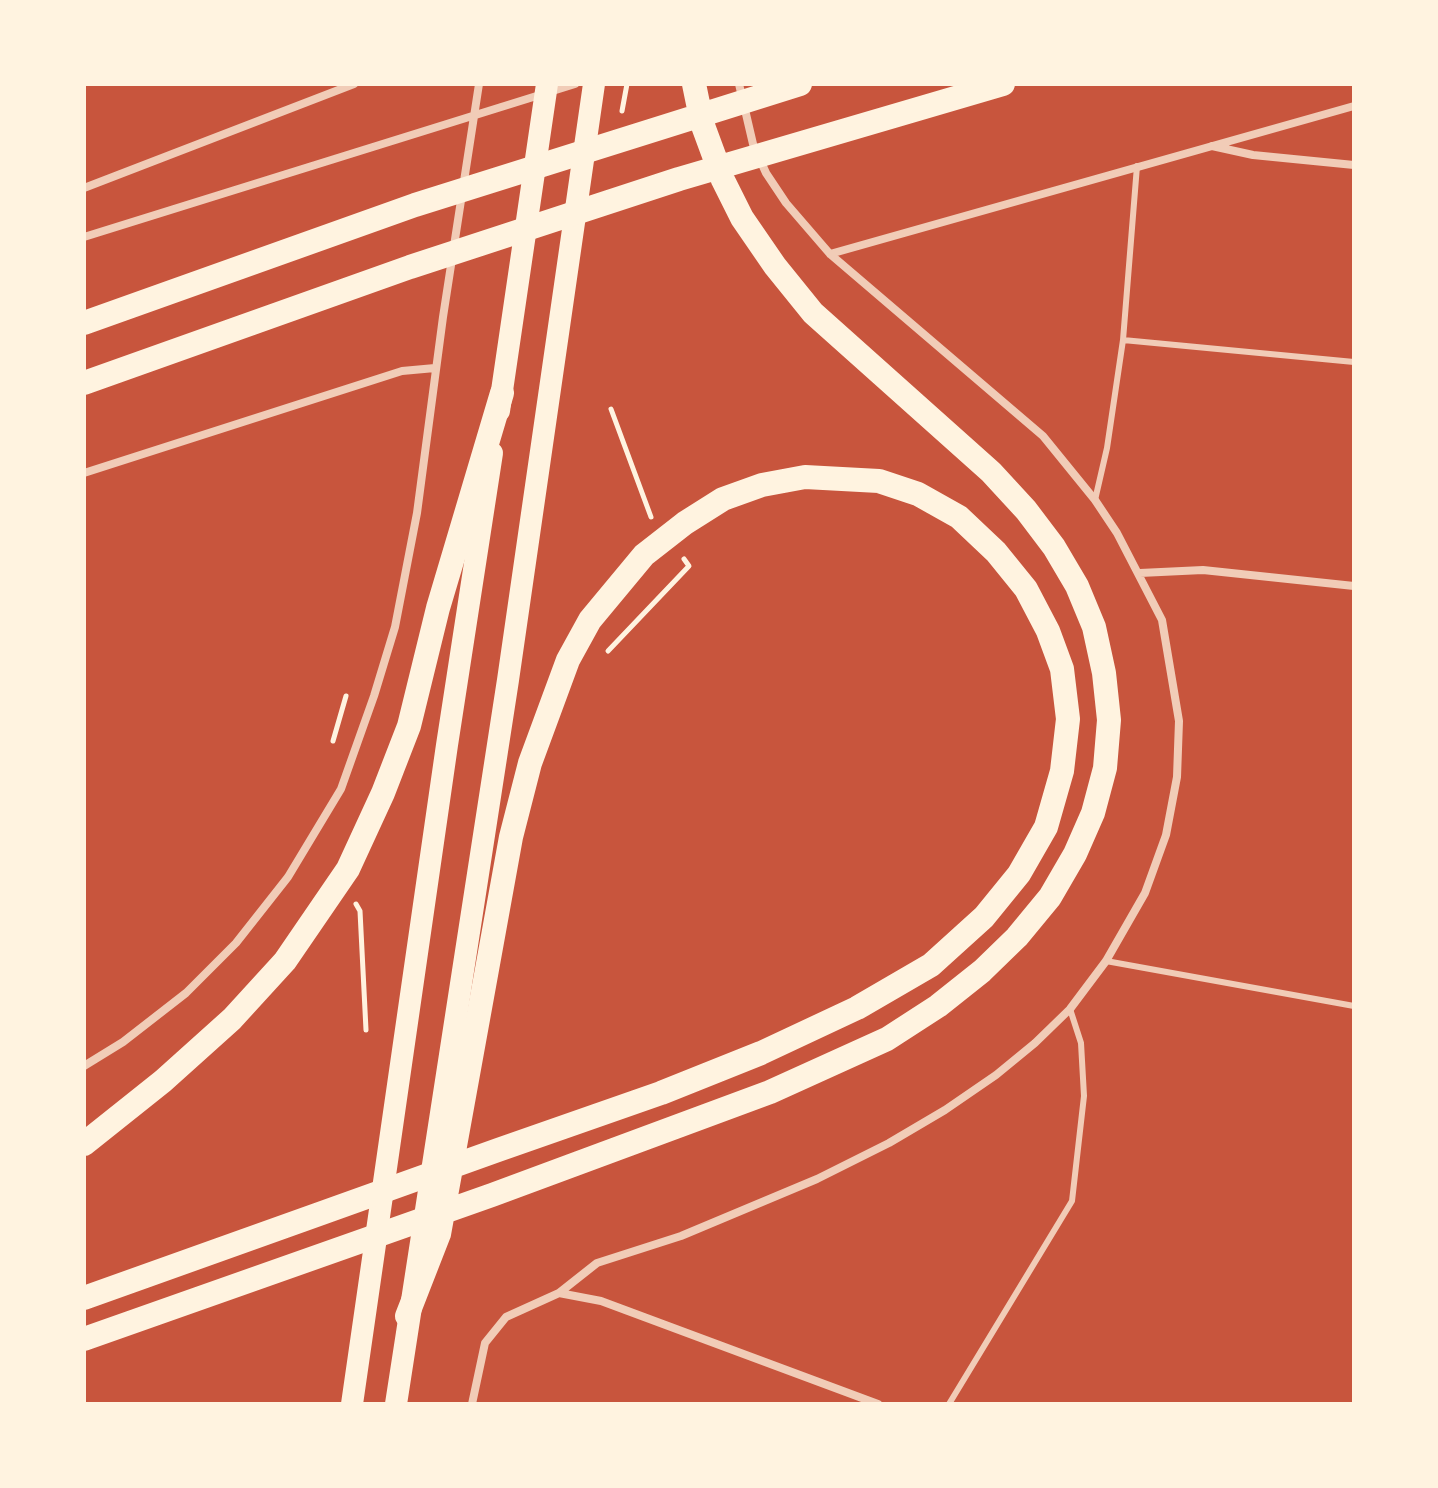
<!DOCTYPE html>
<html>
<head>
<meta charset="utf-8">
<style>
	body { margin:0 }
	#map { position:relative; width:1438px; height:1488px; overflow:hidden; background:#c8553d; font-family:Helvetica,sans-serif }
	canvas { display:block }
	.frame { position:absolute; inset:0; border:86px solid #fff3e0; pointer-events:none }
</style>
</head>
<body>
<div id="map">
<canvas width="1438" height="1488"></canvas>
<div class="frame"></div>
</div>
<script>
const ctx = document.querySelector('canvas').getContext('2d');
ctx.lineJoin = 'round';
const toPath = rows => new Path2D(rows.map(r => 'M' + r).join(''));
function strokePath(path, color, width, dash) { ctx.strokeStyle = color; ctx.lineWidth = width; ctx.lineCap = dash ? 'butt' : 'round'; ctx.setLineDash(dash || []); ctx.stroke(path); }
strokePath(toPath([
	[622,111,627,84],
	[611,409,651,517],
	[608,651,689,566,684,559],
	[333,741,346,696],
	[356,904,360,911,366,1030]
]), '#fff3e0', 5);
strokePath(toPath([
	[1123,340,1354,362],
	[1095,500,1107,448,1123,340,1137,166],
	[1106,961,1354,1006],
	[949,1404,1072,1201,1084,1096,1081,1043,1070,1009]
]), '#f1ccb7', 6);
strokePath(toPath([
	[1212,146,1253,155,1354,165],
	[84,188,354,84],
	[84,237,575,84],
	[830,254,1354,106],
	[84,473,402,371,435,368],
	[1140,573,1203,570,1354,586],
	[84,1066,123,1042,186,993,236,943,288,877,341,789,374,696,395,627,417,513,443,317,479,84],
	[559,1293,597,1263,681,1236,817,1179,889,1143,945,1110,996,1075,1035,1043,1070,1009,1106,961,1145,893,1166,835,1177,777,1179,721,1162,620,1117,533,1095,500,1043,436,830,254,786,203,766,173,753,144,739,84],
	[472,1404,485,1343,506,1317,559,1293,601,1301,878,1404]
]), '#f1ccb7', 8);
strokePath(toPath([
	[499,411,547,84],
	[352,1404,447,745,492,453],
	[396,1404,508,680,594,84]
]), '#fff3e0', 22);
strokePath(toPath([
	[84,323,415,205,800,84],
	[84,383,410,267,679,179,1003,84],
	[84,1144,163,1081,232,1019,285,961,348,869,383,793,409,726,438,608,502,393],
	[84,1298,322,1213,498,1150,661,1093,761,1053,857,1008,931,965,984,917,1019,874,1046,827,1062,771,1068,719,1062,669,1048,631,1026,589,996,552,959,517,918,494,879,481,805,477,762,485,723,499,685,523,644,555,590,620,568,660,530,763,511,837,439,1234,407,1316],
	[84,1339,492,1195,770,1092,887,1039,938,1006,982,971,1017,937,1050,897,1075,854,1093,813,1105,768,1109,720,1104,673,1094,627,1077,586,1054,547,1026,510,991,472,813,313,775,266,742,218,723,180,702,123,694,84]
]), '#fff3e0', 24);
</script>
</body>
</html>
